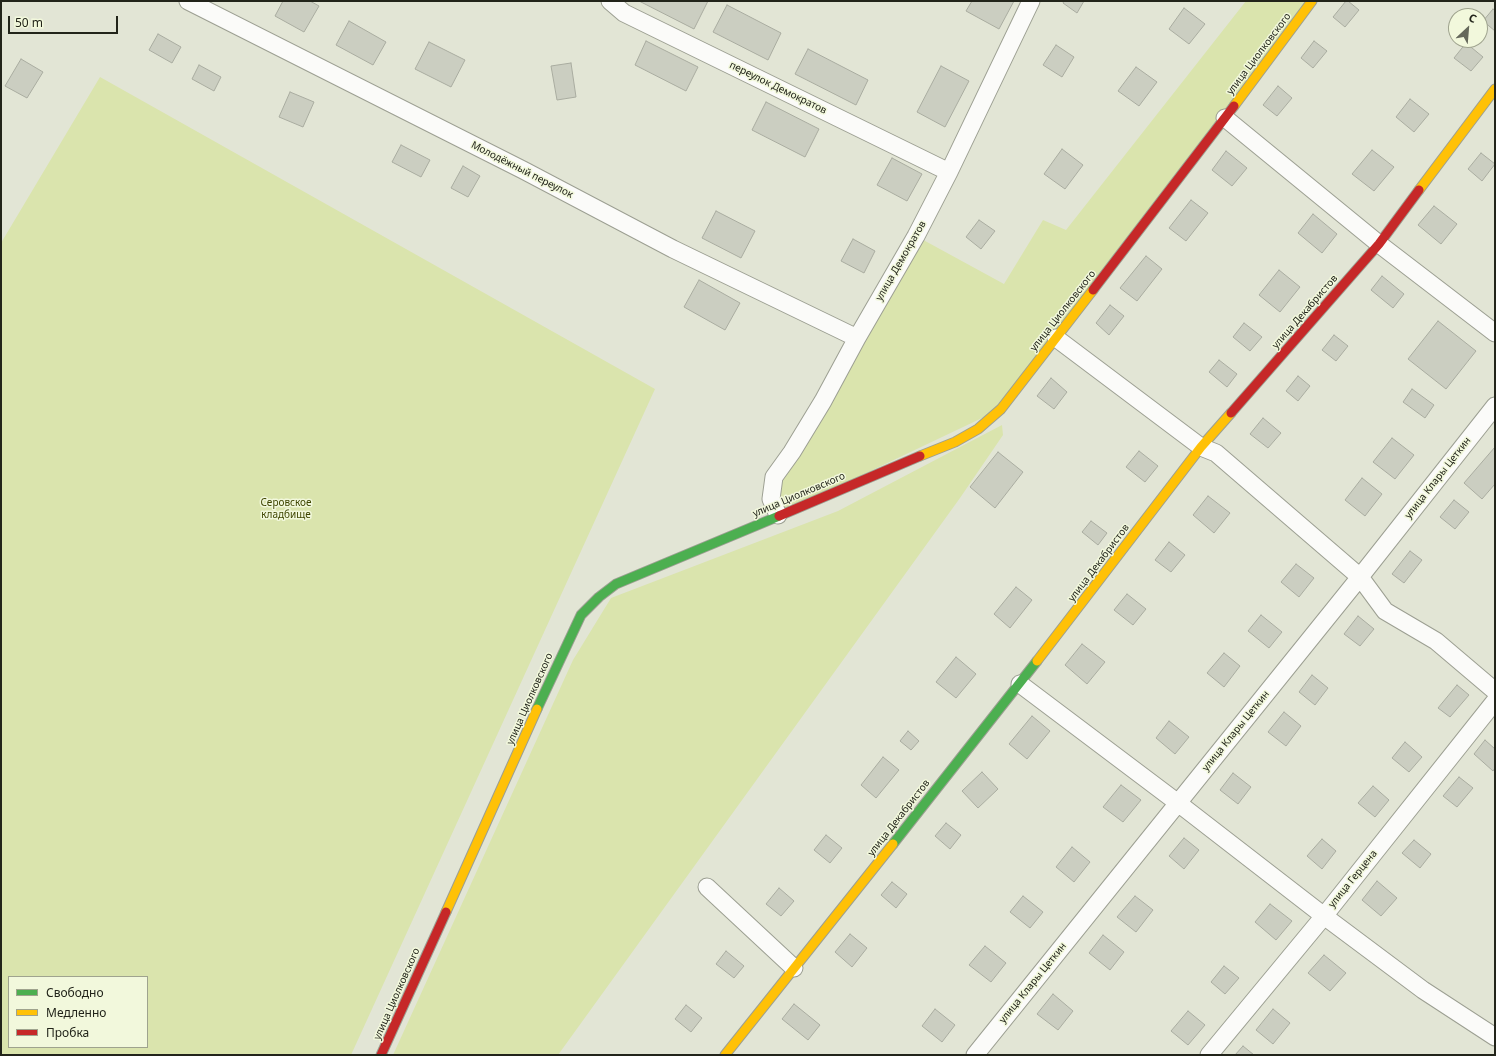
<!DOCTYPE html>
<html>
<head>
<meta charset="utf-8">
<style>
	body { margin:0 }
	#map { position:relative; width:1496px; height:1056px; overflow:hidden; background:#e2e5d5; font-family:"Noto Sans",sans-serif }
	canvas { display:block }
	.frame { position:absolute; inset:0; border:2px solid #22241a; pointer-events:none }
	.legend { position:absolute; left:8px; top:976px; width:140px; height:72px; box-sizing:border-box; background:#f2f8dc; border:1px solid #9fa38e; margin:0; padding:5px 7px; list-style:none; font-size:12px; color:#22241a }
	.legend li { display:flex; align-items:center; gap:8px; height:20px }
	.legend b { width:20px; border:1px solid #9fa38e }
	.north { position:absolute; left:1448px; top:8px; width:40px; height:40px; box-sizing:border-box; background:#f2f8dc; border:1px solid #9fa38e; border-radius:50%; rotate:26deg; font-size:11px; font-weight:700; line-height:16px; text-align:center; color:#22241a }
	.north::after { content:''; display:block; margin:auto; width:14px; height:18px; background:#65685b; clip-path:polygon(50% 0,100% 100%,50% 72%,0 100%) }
	.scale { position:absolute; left:8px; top:16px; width:110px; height:18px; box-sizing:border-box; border:2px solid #22241a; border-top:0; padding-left:5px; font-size:12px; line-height:14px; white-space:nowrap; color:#22241a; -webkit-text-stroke:3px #f2f8dc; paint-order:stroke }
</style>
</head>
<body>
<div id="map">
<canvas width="1496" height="1056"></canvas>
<div class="frame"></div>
<ul class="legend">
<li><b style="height:5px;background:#4caf50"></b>Свободно</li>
<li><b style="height:5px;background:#ffc107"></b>Медленно</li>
<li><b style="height:5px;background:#c62828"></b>Пробка</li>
</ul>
<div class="north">С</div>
<div class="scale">50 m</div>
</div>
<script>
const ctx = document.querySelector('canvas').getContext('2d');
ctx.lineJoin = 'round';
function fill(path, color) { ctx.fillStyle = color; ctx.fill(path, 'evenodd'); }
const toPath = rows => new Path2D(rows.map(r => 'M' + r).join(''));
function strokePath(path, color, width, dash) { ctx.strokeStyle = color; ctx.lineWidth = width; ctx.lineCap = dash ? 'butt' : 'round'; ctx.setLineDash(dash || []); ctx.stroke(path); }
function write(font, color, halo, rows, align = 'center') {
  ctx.font = font + ' "Noto Sans",sans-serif'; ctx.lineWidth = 3; ctx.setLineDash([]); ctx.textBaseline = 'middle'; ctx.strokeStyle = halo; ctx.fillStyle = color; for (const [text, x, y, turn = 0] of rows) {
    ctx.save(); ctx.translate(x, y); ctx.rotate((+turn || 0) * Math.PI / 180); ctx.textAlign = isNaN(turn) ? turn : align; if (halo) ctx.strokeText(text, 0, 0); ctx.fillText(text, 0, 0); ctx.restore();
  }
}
fill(toPath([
	[1246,1,1312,1,1001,409,778,515,774,477,916,236,1004,284,1043,220,1066,230],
	[100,77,655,389,351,1055,1,1055,1,243],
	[9,977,147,977,147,1047,9,1047],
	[1002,425,1003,435,960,498,558,1055,393,1055,573,660,611,598,838,511]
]), '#dae4ad');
const building = toPath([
	[283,1,310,1,319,6,304,32,275,16,283,1],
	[639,1,708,1,694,29,639,1],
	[972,1,1014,1,999,29,966,11,972,1],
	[1064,1,1084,1,1077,13,1063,3,1064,1],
	[1346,1,1348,1,1359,10,1345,27,1333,17,1346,1],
	[727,5,781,33,768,60,713,32,727,5],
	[1184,8,1205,24,1189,44,1169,29,1184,8],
	[1493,9,1495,11,1495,31,1483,21,1493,9],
	[349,21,386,42,373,65,336,45,349,21],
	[158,34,181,47,172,63,149,50,158,34],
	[646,41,698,67,686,91,635,65,646,41],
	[1314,41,1327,51,1313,68,1301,58,1314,41],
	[429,42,465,60,451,87,415,69,429,42],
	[1466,43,1483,57,1471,71,1454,58,1466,43],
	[1056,45,1074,57,1062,77,1043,65,1056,45],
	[808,49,868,80,856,105,795,74,808,49],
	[21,59,43,72,27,98,5,86,21,59],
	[571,63,576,97,557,100,551,66,571,63],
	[199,65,221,77,214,91,192,79,199,65],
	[941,66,969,81,945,127,917,112,941,66],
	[1136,67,1157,82,1139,106,1118,91,1136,67],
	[1278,86,1292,98,1277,116,1263,105,1278,86],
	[290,92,314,102,303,127,279,117,290,92],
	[1410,99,1429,114,1414,132,1396,117,1410,99],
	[766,102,819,129,805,157,752,130,766,102],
	[401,145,430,160,421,177,392,162,401,145],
	[1062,149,1083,165,1065,189,1044,174,1062,149],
	[1372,150,1394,167,1374,191,1352,174,1372,150],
	[1226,151,1247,168,1232,186,1212,170,1226,151],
	[1481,153,1495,164,1482,181,1468,169,1481,153],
	[892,158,922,174,907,201,877,185,892,158],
	[463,166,480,176,468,197,451,188,463,166],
	[1191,200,1208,213,1186,241,1169,228,1191,200],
	[1434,206,1457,224,1441,244,1418,225,1434,206],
	[716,211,755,231,741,258,702,238,716,211],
	[1313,214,1337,234,1322,253,1298,233,1313,214],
	[979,220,995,231,981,249,966,237,979,220],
	[853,239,875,251,864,273,841,261,853,239],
	[1146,256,1162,269,1137,301,1120,288,1146,256],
	[1279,270,1300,287,1280,312,1259,295,1279,270],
	[1382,276,1404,294,1393,308,1371,290,1382,276],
	[699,280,740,303,725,330,684,307,699,280],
	[1110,305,1124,316,1109,335,1096,323,1110,305],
	[1438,321,1476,351,1446,389,1408,359,1438,321],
	[1244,323,1262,337,1250,351,1233,337,1244,323],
	[1334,335,1348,346,1336,361,1322,350,1334,335],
	[1219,360,1237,374,1227,387,1209,372,1219,360],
	[1298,376,1310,386,1298,401,1286,391,1298,376],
	[1051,378,1067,392,1054,409,1037,396,1051,378],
	[1412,389,1434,405,1425,418,1403,402,1412,389],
	[1263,418,1281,433,1268,448,1250,434,1263,418],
	[1392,438,1414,455,1395,479,1373,462,1392,438],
	[1495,447,1495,484,1482,499,1464,483,1495,447],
	[1139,451,1158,466,1145,482,1126,467,1139,451],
	[998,452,1023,472,995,508,970,487,998,452],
	[1362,478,1382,494,1365,516,1345,500,1362,478],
	[1208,496,1230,513,1214,533,1193,515,1208,496],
	[1454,500,1469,512,1455,529,1440,517,1454,500],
	[1091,521,1107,533,1098,545,1082,532,1091,521],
	[1169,542,1185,555,1171,572,1155,560,1169,542],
	[1410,551,1422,560,1404,583,1392,574,1410,551],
	[1296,564,1314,578,1299,597,1281,582,1296,564],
	[1016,587,1032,600,1010,628,994,614,1016,587],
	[1127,594,1146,609,1133,625,1114,610,1127,594],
	[1261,615,1282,632,1269,648,1248,631,1261,615],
	[1358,616,1374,629,1360,646,1344,634,1358,616],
	[1082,644,1105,662,1087,684,1065,665,1082,644],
	[1224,653,1240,666,1224,687,1207,673,1224,653],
	[956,657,976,674,956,698,936,682,956,657],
	[1312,675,1328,688,1315,705,1299,692,1312,675],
	[1457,685,1469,695,1450,717,1438,708,1457,685],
	[1284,712,1301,726,1286,746,1268,732,1284,712],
	[1032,716,1050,731,1027,759,1009,744,1032,716],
	[1169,721,1189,737,1175,754,1156,738,1169,721],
	[908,731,919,741,911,750,900,741,908,731],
	[1485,740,1495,749,1495,768,1493,771,1474,754,1485,740],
	[1405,742,1422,757,1409,772,1392,758,1405,742],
	[883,757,899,770,876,798,861,785,883,757],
	[982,772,998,789,978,808,962,791,982,772],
	[1233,773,1251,787,1238,804,1220,790,1233,773],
	[1459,777,1473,788,1457,807,1443,796,1459,777],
	[1121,785,1141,800,1123,822,1103,807,1121,785],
	[1373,786,1389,800,1375,817,1358,803,1373,786],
	[946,823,961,835,950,849,935,836,946,823],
	[826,835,842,848,830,863,814,850,826,835],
	[1184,838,1199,850,1184,869,1169,856,1184,838],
	[1322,839,1336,851,1322,869,1307,856,1322,839],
	[1414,840,1431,854,1420,868,1402,853,1414,840],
	[1072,847,1090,862,1074,882,1056,867,1072,847],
	[1377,881,1397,898,1381,916,1362,900,1377,881],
	[892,882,907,894,896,908,881,895,892,882],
	[779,888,794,901,781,916,766,904,779,888],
	[1023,896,1043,912,1030,928,1010,912,1023,896],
	[1135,896,1153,910,1136,932,1117,917,1135,896],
	[1270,904,1292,921,1276,940,1255,922,1270,904],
	[850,934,867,948,852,967,835,952,850,934],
	[1103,935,1124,952,1110,970,1089,953,1103,935],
	[985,946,1006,963,991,982,969,965,985,946],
	[726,951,744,966,734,978,716,964,726,951],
	[1324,955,1346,973,1330,991,1308,973,1324,955],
	[1224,966,1239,978,1225,994,1211,982,1224,966],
	[1053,994,1073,1011,1058,1030,1037,1014,1053,994],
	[794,1004,820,1025,808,1040,782,1019,794,1004],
	[686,1005,702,1018,691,1032,675,1019,686,1005],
	[935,1009,955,1025,942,1042,922,1026,935,1009],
	[1273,1009,1290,1023,1273,1044,1256,1030,1273,1009],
	[1188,1011,1205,1025,1188,1045,1171,1031,1188,1011],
	[1243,1046,1254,1055,1235,1055,1243,1046]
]);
fill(building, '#cbcec1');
strokePath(building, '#a9aca0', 1);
const street = toPath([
	[188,1,523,170,673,249,857,338],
	[610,1,624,13,949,172],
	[1225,118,1379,244,1495,333],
	[1056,338,1201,447,1216,453,1360,577,1385,611,1436,641,1495,691],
	[778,515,771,499,774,477,792,452,823,401,857,338,916,236,949,172,1031,1],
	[1020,684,1178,803,1324,916,1423,990,1495,1037],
	[707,887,794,968],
	[975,1055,1360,577,1495,406],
	[1209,1055,1324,916,1495,701]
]);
const fast = toPath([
	[537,709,581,615,599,597,616,584,779,516],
	[893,844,1037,661]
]);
const slow = toPath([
	[1234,106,1312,1],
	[1419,190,1495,89],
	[920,456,955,442,978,429,1001,409,1093,290],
	[1037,661,1201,447,1231,413],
	[446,912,537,709],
	[725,1055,893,844]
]);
const jam = toPath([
	[1093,290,1234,106],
	[1231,413,1379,244,1419,190],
	[779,516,920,456],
	[381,1055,446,912]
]);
strokePath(street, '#9c9f92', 19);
strokePath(fast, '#9c9f92', 11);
strokePath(slow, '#9c9f92', 11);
strokePath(jam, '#9c9f92', 11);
strokePath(street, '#fbfbf9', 17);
strokePath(fast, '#4caf50', 9);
strokePath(slow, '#ffc107', 9);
strokePath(jam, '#c62828', 9);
write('10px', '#22241a', '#f2f8dc', [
	["улица Циолковского",1259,54,-53],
	["переулок Демократов",778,88,26],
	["Молодёжный переулок",522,170,27],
	["улица Демократов",901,261,-60],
	["улица Циолковского",1063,311,-52],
	["улица Декабристов",1305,312,-49],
	["улица Клары Цеткин",1438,478,-52],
	["улица Циолковского",799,495,-23],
	["улица Декабристов",1099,563,-53],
	["улица Циолковского",530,699,-66],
	["улица Клары Цеткин",1236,731,-51],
	["улица Декабристов",899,818,-52],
	["улица Герцена",1353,879,-51],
	["улица Клары Цеткин",1033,983,-51],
	["улица Циолковского",397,994,-66]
]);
write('10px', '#3e4500', '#f2f8dc', [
	["Серовское",286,503],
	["кладбище",286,515]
]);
</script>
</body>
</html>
